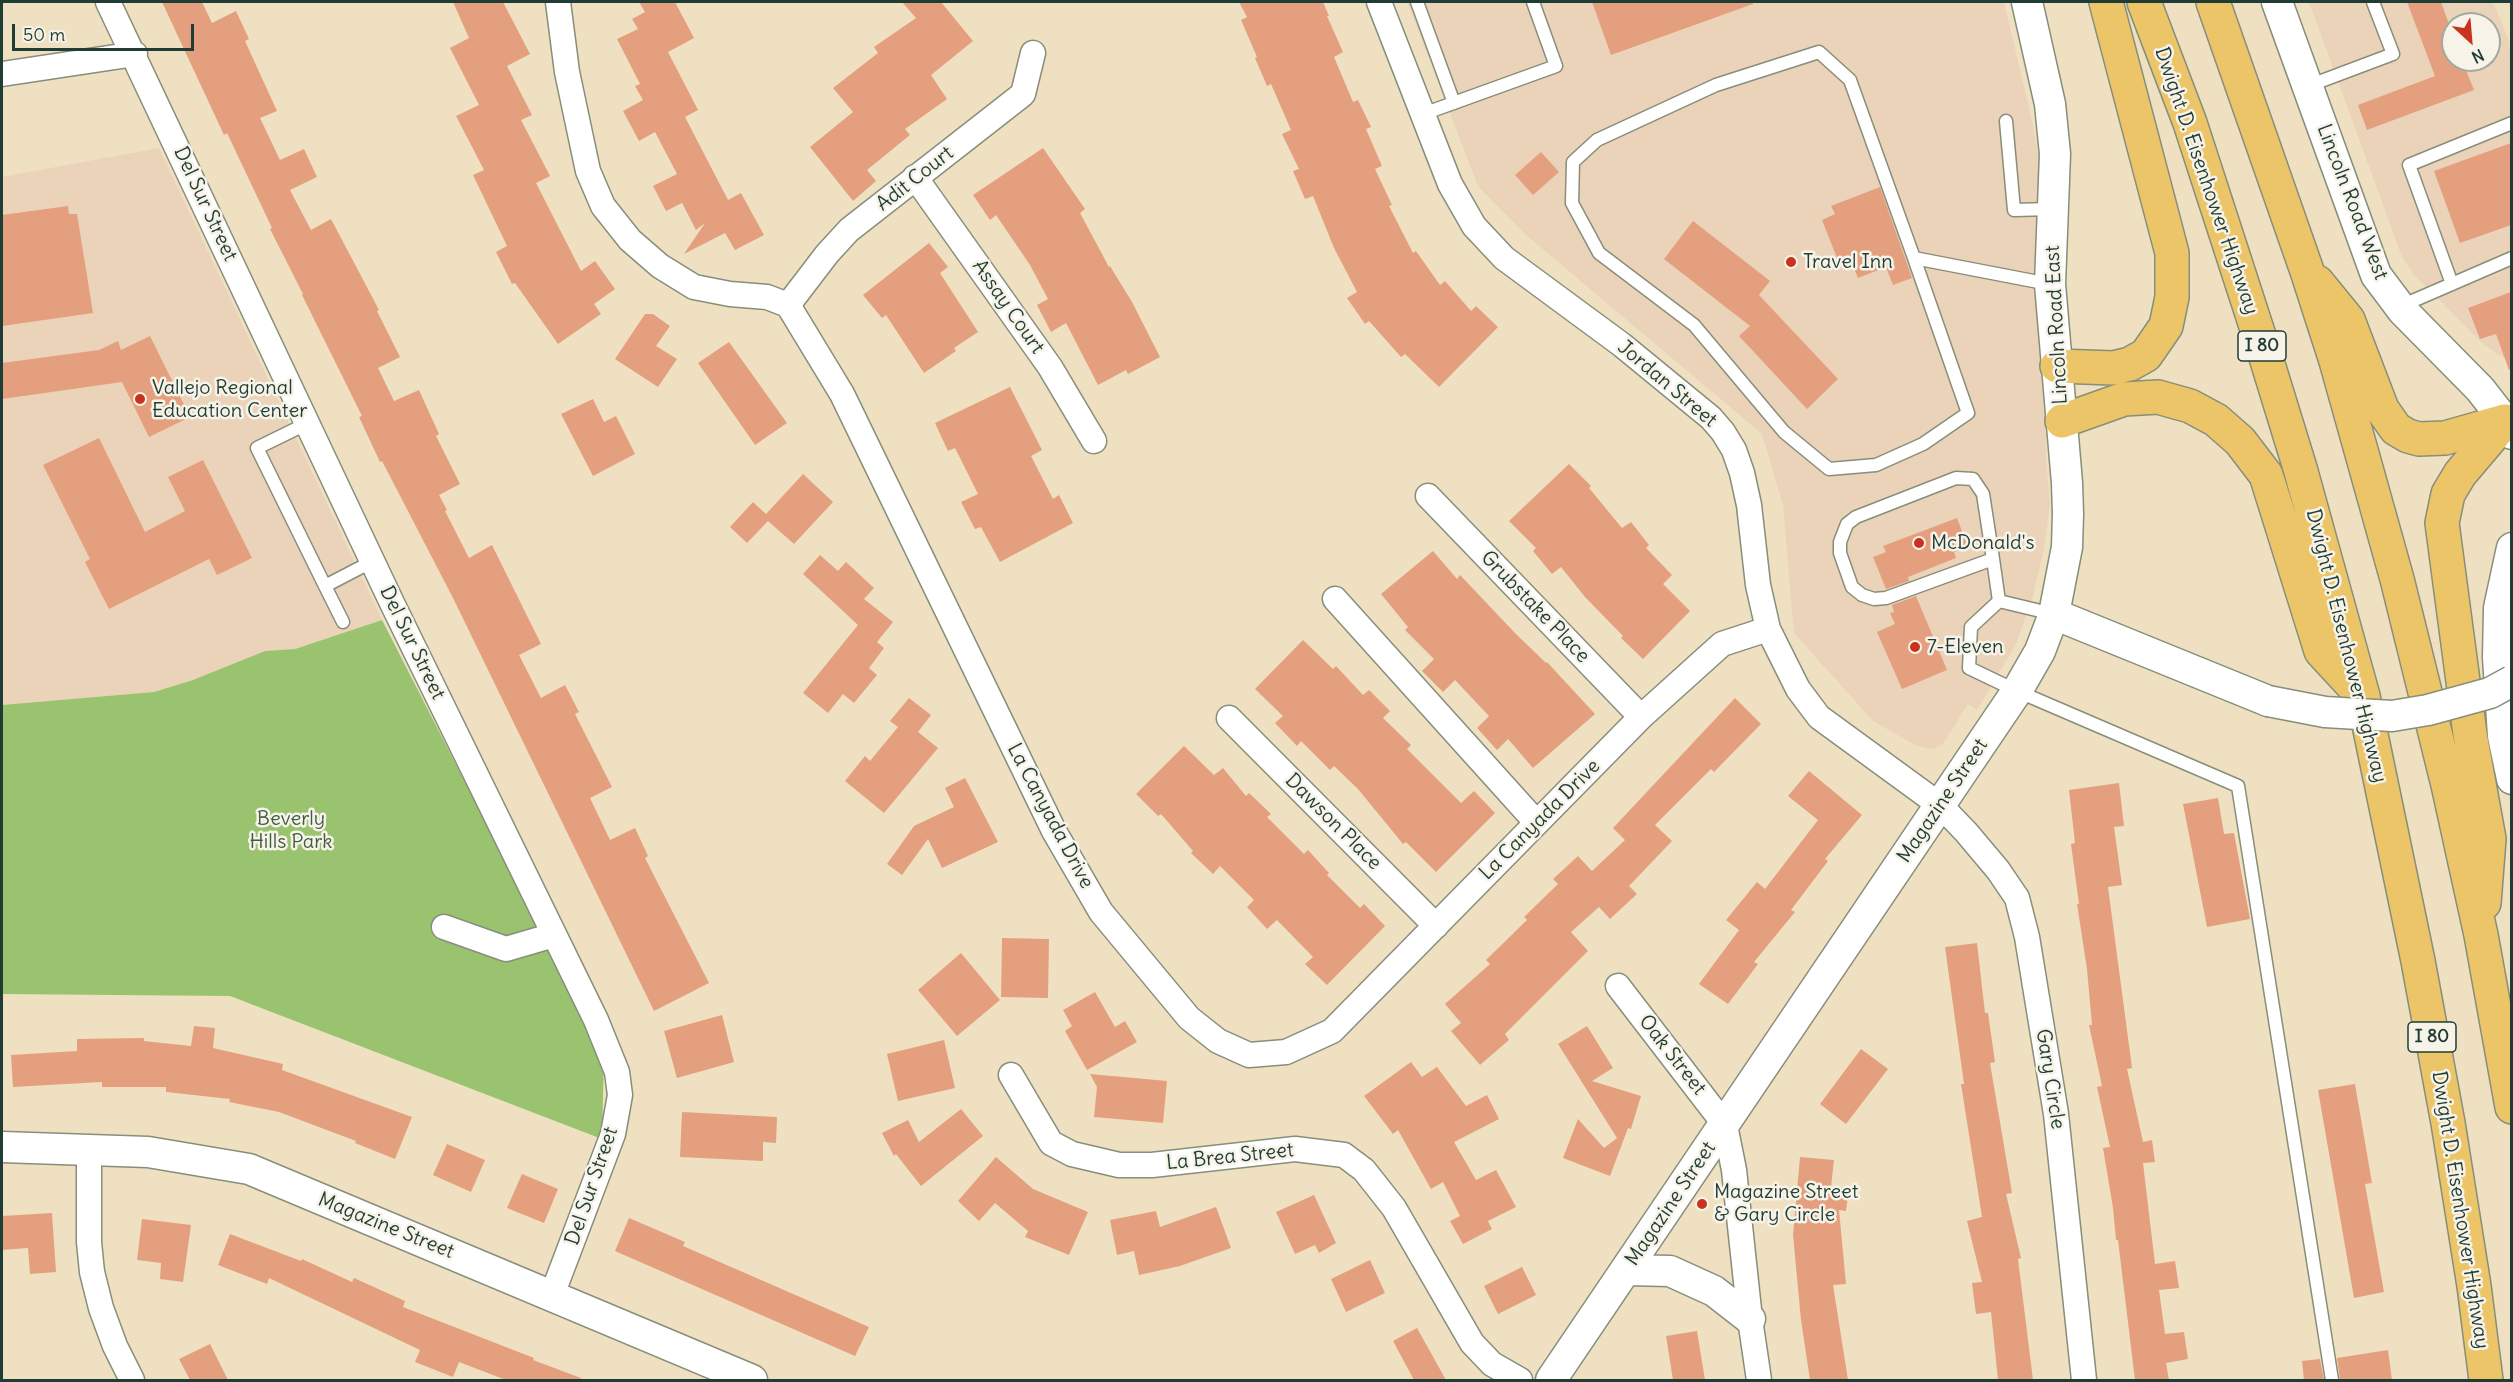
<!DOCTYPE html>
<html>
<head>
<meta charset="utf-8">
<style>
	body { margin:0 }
	#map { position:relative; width:2513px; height:1382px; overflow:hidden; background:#efe0c1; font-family:Delius,sans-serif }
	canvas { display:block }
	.frame { position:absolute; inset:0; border:3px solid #1f3d34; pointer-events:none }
	.north { position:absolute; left:2441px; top:12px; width:60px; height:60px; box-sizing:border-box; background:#f7f3e8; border:2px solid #a1aaa0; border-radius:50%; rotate:154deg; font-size:16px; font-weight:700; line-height:24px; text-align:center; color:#1f3d34 }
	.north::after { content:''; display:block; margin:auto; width:21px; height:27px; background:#c8321e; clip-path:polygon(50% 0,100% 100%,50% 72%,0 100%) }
	.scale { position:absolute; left:12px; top:24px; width:182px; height:27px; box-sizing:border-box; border:3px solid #1f3d34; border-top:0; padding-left:8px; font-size:18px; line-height:21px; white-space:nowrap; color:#1f3d34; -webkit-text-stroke:4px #f7f3e8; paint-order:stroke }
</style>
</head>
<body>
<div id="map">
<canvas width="2513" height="1382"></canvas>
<div class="frame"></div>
<div class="north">N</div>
<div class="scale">50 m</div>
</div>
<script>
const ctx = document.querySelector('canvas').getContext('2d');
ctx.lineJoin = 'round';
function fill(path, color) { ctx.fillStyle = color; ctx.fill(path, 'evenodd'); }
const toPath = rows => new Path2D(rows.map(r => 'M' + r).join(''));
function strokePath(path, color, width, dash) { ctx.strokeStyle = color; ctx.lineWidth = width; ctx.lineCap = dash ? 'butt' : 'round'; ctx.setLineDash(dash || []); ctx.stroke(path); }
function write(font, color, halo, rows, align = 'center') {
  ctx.font = font + ' Delius,sans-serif'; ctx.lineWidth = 5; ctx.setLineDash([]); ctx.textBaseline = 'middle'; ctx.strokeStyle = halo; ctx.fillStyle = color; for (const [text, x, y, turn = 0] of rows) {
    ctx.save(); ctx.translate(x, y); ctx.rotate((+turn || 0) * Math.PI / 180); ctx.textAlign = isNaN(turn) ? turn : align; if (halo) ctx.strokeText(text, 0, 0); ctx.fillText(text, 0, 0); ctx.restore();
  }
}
fill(toPath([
	[1407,2,2004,2,2033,125,2042,179,2046,460,2050,502,2044,549,2033,596,2016,644,1977,710,1968,704,1943,744,1933,749,1917,746,1873,721,1794,633,1783,505,1762,434,1526,235,1478,186],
	[2309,2,2493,2,2511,46,2511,358,2504,358,2483,344,2414,275,2402,257],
	[2453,24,2489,24,2489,60,2453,60],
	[159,148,382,620,295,649,265,651,193,680,154,692,2,705,2,177]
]), '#ead3b8');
fill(toPath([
	[382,620,604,1054,602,1139,230,996,2,994,2,705,154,692,193,680,265,651,295,649]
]), '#9ac36f');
fill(toPath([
	[162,2,202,2,212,23,236,11,249,39,245,41,277,111,260,118,280,160,304,149,317,177,290,190,311,230,331,219,379,310,377,311,400,357,378,368,394,401,419,390,439,434,436,436,460,484,439,495,447,510,445,511,469,558,492,545,541,644,519,655,541,698,565,685,579,712,575,714,612,787,590,798,610,840,635,828,648,856,645,858,709,983,654,1011,453,598,382,461,380,462,359,417,362,416,302,295,303,294,270,229,272,228,227,133,224,135],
	[453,2,503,2,530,54,507,66,532,115,521,120,550,176,536,183,581,271,595,261,615,289,594,304,601,314,558,344,515,283,512,284,496,252,507,246,473,175,484,170,456,116,479,105,450,48,469,38],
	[639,2,675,2,694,38,668,52,698,110,685,117,728,200,741,193,764,235,735,250,725,233,684,254,705,223,696,230,682,203,666,211,653,186,677,174,655,132,639,141,623,111,643,100,635,86,640,84,617,39,638,29,632,19,645,12],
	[902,2,941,2,973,41,931,75,947,99,905,129,910,135,867,170,876,181,853,201,810,147,853,112,833,88,878,53,874,47,916,18],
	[1239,2,1323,2,1329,16,1327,16,1343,52,1334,57,1353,102,1358,100,1371,127,1366,129,1382,166,1375,169,1392,205,1389,206,1413,253,1416,251,1440,285,1445,281,1471,311,1476,306,1498,327,1439,387,1405,354,1401,357,1369,321,1365,324,1347,298,1357,292,1334,248,1313,196,1305,199,1293,171,1299,169,1282,134,1291,130,1271,84,1267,86,1255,58,1257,57,1241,20,1247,17],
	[1592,2,1753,2,1753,4,1611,55],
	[2407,2,2441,2,2453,35,2453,60,2462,60,2474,90,2367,130,2358,105,2435,76],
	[2511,143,2511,225,2460,243,2434,171],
	[1043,148,1085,209,1080,213,1109,267,1110,266,1132,302,1160,357,1128,374,1126,370,1098,385,1066,323,1051,332,1037,305,1048,299,1030,265,996,215,990,220,973,195],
	[1541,152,1559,172,1533,195,1515,175],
	[1880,187,1912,278,1893,285,1886,267,1858,278,1850,259,1839,263,1822,220,1835,214,1831,206],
	[68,206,69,214,77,214,93,313,2,326,2,215],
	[1693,221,1770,281,1759,295,1838,379,1807,409,1739,336,1750,326,1664,259],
	[929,243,948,267,940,273,978,332,954,348,956,351,924,373,886,315,882,318,863,295],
	[2511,292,2511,369,2509,370,2496,334,2480,339,2468,308],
	[645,314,653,314,670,326,656,346,677,359,658,387,615,359],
	[150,336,190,417,149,437,122,382,2,399,2,363,99,350,118,341,121,350],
	[729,342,787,423,755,445,698,363],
	[1010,387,1042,450,1031,456,1053,499,1059,495,1073,523,1000,562,981,527,975,529,961,502,978,494,955,448,948,451,935,423],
	[593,399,604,422,616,416,635,454,593,476,561,414],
	[99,438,145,532,185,511,168,477,203,460,252,558,217,575,209,559,109,609,85,562,90,559,43,465],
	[1569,464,1591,486,1589,488,1622,528,1631,522,1649,545,1646,548,1672,575,1663,584,1690,611,1643,659,1621,638,1623,636,1585,597,1561,567,1552,574,1533,551,1536,548,1509,521],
	[803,474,833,502,794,544,768,521,747,543,730,527,753,502,766,514],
	[1957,518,1968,547,1954,552,1956,558,1908,577,1909,581,1886,589,1873,557,1886,552,1883,546],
	[1433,551,1457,579,1460,575,1516,634,1546,663,1547,662,1595,714,1533,768,1508,739,1497,750,1477,728,1489,716,1455,680,1443,692,1422,671,1434,659,1405,630,1408,627,1381,594],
	[820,555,838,571,846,562,874,588,864,599,893,622,877,642,884,648,869,668,877,675,854,703,843,694,828,713,803,693,858,625,803,574],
	[1916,596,1947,670,1902,689,1877,632,1895,624,1890,613,1894,612,1892,605],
	[1303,640,1333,669,1336,666,1363,695,1369,690,1390,711,1383,718,1411,745,1407,749,1461,803,1474,791,1495,813,1436,872,1406,842,1403,844,1358,789,1334,766,1330,770,1301,741,1297,746,1275,723,1283,716,1255,689],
	[909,698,931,715,918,732,938,748,884,813,845,781,865,756,870,761,898,727,890,721],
	[1735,698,1761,724,1714,772,1711,769,1655,825,1672,841,1629,886,1637,894,1610,919,1599,907,1571,932,1588,951,1505,1034,1509,1040,1480,1065,1451,1031,1461,1023,1445,1004,1490,964,1486,960,1527,920,1524,917,1558,884,1553,879,1578,856,1592,871,1625,840,1613,828],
	[1184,746,1214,775,1223,768,1246,796,1249,793,1271,814,1267,817,1304,854,1308,850,1329,873,1327,875,1360,908,1364,904,1385,926,1327,985,1305,964,1313,957,1277,920,1267,929,1247,907,1254,900,1220,866,1213,874,1191,853,1193,851,1161,814,1158,816,1136,794],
	[1809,771,1862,815,1825,859,1828,861,1791,910,1795,912,1754,962,1758,964,1728,1004,1699,984,1739,930,1726,920,1757,882,1765,889,1818,820,1788,796],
	[965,778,998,842,942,868,928,839,902,875,887,864,914,826,954,807,945,788],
	[2119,783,2124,826,2114,827,2122,885,2108,887,2132,1068,2127,1069,2143,1142,2152,1140,2155,1162,2143,1163,2155,1264,2175,1261,2179,1288,2159,1290,2165,1334,2184,1332,2188,1359,2166,1363,2169,1380,2135,1380,2118,1240,2116,1240,2113,1208,2103,1148,2110,1147,2097,1087,2102,1086,2089,1025,2092,1025,2087,969,2077,904,2079,904,2071,844,2075,843,2069,790],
	[2218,798,2224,834,2234,833,2250,919,2207,927,2183,804],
	[1002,938,1049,939,1048,998,1001,997],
	[1977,943,1985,1013,1988,1013,1995,1062,1990,1063,2012,1193,2006,1194,2021,1258,2018,1259,2033,1380,1998,1380,1991,1312,1976,1314,1972,1283,1982,1282,1967,1221,1982,1217,1961,1084,1964,1084,1945,947],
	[961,953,1000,1000,957,1036,918,990],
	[1095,992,1115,1027,1125,1021,1137,1042,1087,1070,1065,1031,1072,1026,1063,1010],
	[722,1015,734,1062,677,1078,664,1031],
	[194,1026,215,1028,213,1048,283,1064,282,1070,412,1117,395,1159,355,1143,356,1141,279,1112,229,1102,230,1099,166,1092,166,1087,102,1087,102,1082,13,1087,11,1055,77,1051,77,1039,144,1038,144,1041,191,1046],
	[1587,1026,1613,1068,1592,1081,1641,1096,1631,1129,1628,1128,1610,1176,1563,1158,1578,1119,1604,1148,1617,1138,1558,1044],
	[944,1040,955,1088,898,1101,887,1054],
	[1861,1049,1888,1069,1846,1124,1820,1104],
	[1411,1062,1422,1077,1437,1067,1466,1106,1487,1095,1499,1119,1454,1142,1476,1180,1496,1170,1516,1207,1488,1221,1492,1229,1463,1244,1450,1221,1460,1216,1443,1182,1431,1189,1398,1130,1393,1134,1364,1096],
	[1090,1074,1167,1081,1163,1123,1094,1117,1097,1087],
	[2355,1084,2372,1183,2365,1184,2384,1292,2354,1298,2318,1090],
	[961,1109,983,1136,921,1186,896,1154,894,1156,882,1133,908,1120,919,1142],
	[682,1112,777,1117,776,1143,763,1142,763,1161,680,1157],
	[447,1144,485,1160,471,1192,433,1175],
	[996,1157,1033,1189,1088,1212,1069,1255,1025,1237,1028,1231,995,1203,979,1221,958,1201],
	[1800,1157,1834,1160,1831,1187,1849,1188,1846,1211,1839,1210,1846,1284,1833,1285,1848,1380,1810,1380,1801,1320,1793,1235],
	[522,1174,558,1189,544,1223,507,1208],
	[1314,1195,1336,1243,1319,1253,1315,1245,1295,1254,1276,1212],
	[1216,1207,1231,1248,1180,1266,1139,1275,1134,1251,1117,1255,1110,1220,1156,1211,1160,1227],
	[52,1213,56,1272,30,1274,28,1248,2,1250,2,1216],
	[629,1218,685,1242,683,1246,869,1327,855,1356,615,1251],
	[142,1219,191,1225,183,1282,160,1279,161,1263,137,1260],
	[230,1234,301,1261,302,1259,352,1282,354,1278,405,1301,403,1307,534,1358,533,1360,581,1378,581,1380,506,1380,459,1362,453,1377,415,1362,420,1350,269,1278,267,1284,218,1265],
	[1370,1260,1385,1293,1346,1312,1331,1279],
	[1522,1267,1536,1295,1498,1314,1484,1286],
	[1417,1328,1446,1380,1414,1380,1393,1341],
	[1697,1331,1705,1380,1673,1380,1666,1336],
	[210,1344,228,1380,190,1380,179,1359],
	[2388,1350,2392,1380,2340,1380,2337,1358],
	[2320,1359,2324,1380,2304,1380,2302,1361]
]), '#e4a07e');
const service = toPath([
	[1417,2,1454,103],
	[2308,86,2393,54,2373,2],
	[1423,114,1556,66,1533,2],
	[2006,121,2014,210,2052,209],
	[1914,258,1850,80,1819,52,1716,85,1597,140,1573,162,1572,203,1599,253,1694,325,1784,432,1829,469,1876,465,1923,444,1968,413,1914,258,2049,284],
	[2452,284,2409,165,2512,123],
	[2401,306,2512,258],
	[308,423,257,448,325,586,373,561],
	[1993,559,1886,598,1874,599,1862,595,1852,587,1840,553,1840,542,1847,524,1856,517,1956,478,1973,479,1983,494,1993,559,1999,601,2053,614],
	[325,586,343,622],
	[1999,601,1971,627,1969,668,2017,691,2238,786,2332,1380]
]);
const minor = toPath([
	[108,2,392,603,596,1020,617,1072,620,1095,613,1134,552,1295],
	[558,2,567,72,588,171,603,206,630,240,660,266,694,287,730,294,767,297,788,305,842,394,1054,831,1101,912,1189,1018,1218,1041,1249,1055,1286,1052,1332,1031,1641,717,1722,644,1768,629],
	[1379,2,1450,184,1474,226,1504,258,1622,345,1711,418,1723,432,1734,450,1742,473,1749,505,1758,585,1768,629,1798,689,1819,717,1941,806,1966,832,1998,870,2017,898,2027,937,2056,1114,2084,1380],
	[2,74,135,54],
	[915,177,1050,367,1094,441],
	[788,305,827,254,849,230,1023,94,1033,53],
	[1428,496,1641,717],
	[1335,599,1536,822],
	[1229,718,1436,926],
	[444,927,506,949,554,935],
	[1618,986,1725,1125,1734,1170,1750,1319,1759,1380],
	[1011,1075,1051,1143,1072,1154,1119,1165,1152,1165,1295,1149,1344,1155,1364,1170,1394,1208,1472,1343,1492,1364,1520,1380],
	[89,1148,89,1242,92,1272,101,1308,115,1346,132,1380]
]);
const tertiary = toPath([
	[2027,2,2050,104,2055,154,2050,284,2067,483,2068,514,2067,547,2054,614],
	[2277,2,2376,275,2403,311,2480,389,2505,421,2512,434],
	[2512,548,2499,608,2498,657,2503,736,2512,779],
	[2,1147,148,1152,249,1169,752,1380],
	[1627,1270,1670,1271,1714,1291,1750,1319],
	[1551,1380,2017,691,2040,651,2054,614,2268,701]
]);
const motorway = toPath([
	[2144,2,2190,123,2264,351,2300,468,2363,696,2418,961,2448,1123,2474,1286,2486,1380],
	[2213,2,2307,271,2336,361,2397,579,2448,785,2481,935,2512,1107],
	[2317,282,2348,320,2382,409,2396,429,2408,436,2419,439,2445,438,2505,421],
	[2057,366,2113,368,2130,364,2146,355,2166,326,2172,297,2172,253,2106,2],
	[2062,421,2124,399,2158,397,2190,406,2216,420,2240,441,2266,475,2321,651,2358,691],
	[2484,903,2489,839,2470,734,2442,523,2448,494,2460,474,2505,421]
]);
strokePath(service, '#878e7a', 15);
strokePath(minor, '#878e7a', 27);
strokePath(tertiary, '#878e7a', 33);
strokePath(motorway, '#878e7a', 36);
strokePath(service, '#fff', 12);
strokePath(minor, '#fff', 24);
strokePath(tertiary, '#fff', 30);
strokePath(motorway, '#edc569', 33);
const tertiaryBridge = toPath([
	[2268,701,2325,712,2392,716,2428,710,2490,693,2512,681]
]);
strokePath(tertiaryBridge, '#878e7a', 33, []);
strokePath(tertiaryBridge, '#fff', 30);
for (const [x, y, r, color] of [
	[1791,262,6,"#c8321e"],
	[140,399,6,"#c8321e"],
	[1919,543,6,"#c8321e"],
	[1915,647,6,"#c8321e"],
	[1702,1204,6,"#c8321e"]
]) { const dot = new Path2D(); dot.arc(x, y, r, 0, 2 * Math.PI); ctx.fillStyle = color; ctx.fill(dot); strokePath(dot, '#f7f3e8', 2); }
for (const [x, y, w] of [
	[2262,346,48],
	[2432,1037,48]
]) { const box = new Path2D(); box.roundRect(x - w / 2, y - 15, w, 30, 4.5); ctx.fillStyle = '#f7f3e8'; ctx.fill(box); strokePath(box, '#1f3d34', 1.5); }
write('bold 18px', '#1f3d34', null, [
	["I 80",2262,346],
	["I 80",2432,1037]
]);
write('20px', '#1f3d34', '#f7f3e8', [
	["Adit Court",915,179,-38],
	["Dwight D. Eisenhower Highway",2206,181,71],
	["Lincoln Road West",2352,202,69],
	["Del Sur Street",205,204,65],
	["Assay Court",1008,307,55],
	["Lincoln Road East",2057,325,-93],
	["Jordan Street",1667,384,40],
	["Grubstake Place",1535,607,46],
	["Del Sur Street",412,643,64],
	["Dwight D. Eisenhower Highway",2346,646,76],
	["Magazine Street",1943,801,-56],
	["La Canyada Drive",1050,816,62],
	["La Canyada Drive",1540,820,-45],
	["Dawson Place",1333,822,45],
	["Oak Street",1672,1055,52],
	["Gary Circle",2050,1079,81],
	["La Brea Street",1230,1157,-6],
	["Del Sur Street",592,1186,-71],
	["Magazine Street",1671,1204,-56],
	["Dwight D. Eisenhower Highway",2460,1210,81],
	["Magazine Street",386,1226,22]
]);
write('20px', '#1f3d34', '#f7f3e8', [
	["Travel Inn",1803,262],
	["Vallejo Regional",152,388],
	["Education Center",152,411],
	["McDonald's",1931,543],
	["7-Eleven",1927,647],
	["Magazine Street",1714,1192],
	["& Gary Circle",1714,1215]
], 'left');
write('20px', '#3e5e43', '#f7f3e8', [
	["Beverly",291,819],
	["Hills Park",291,842]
]);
</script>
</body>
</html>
